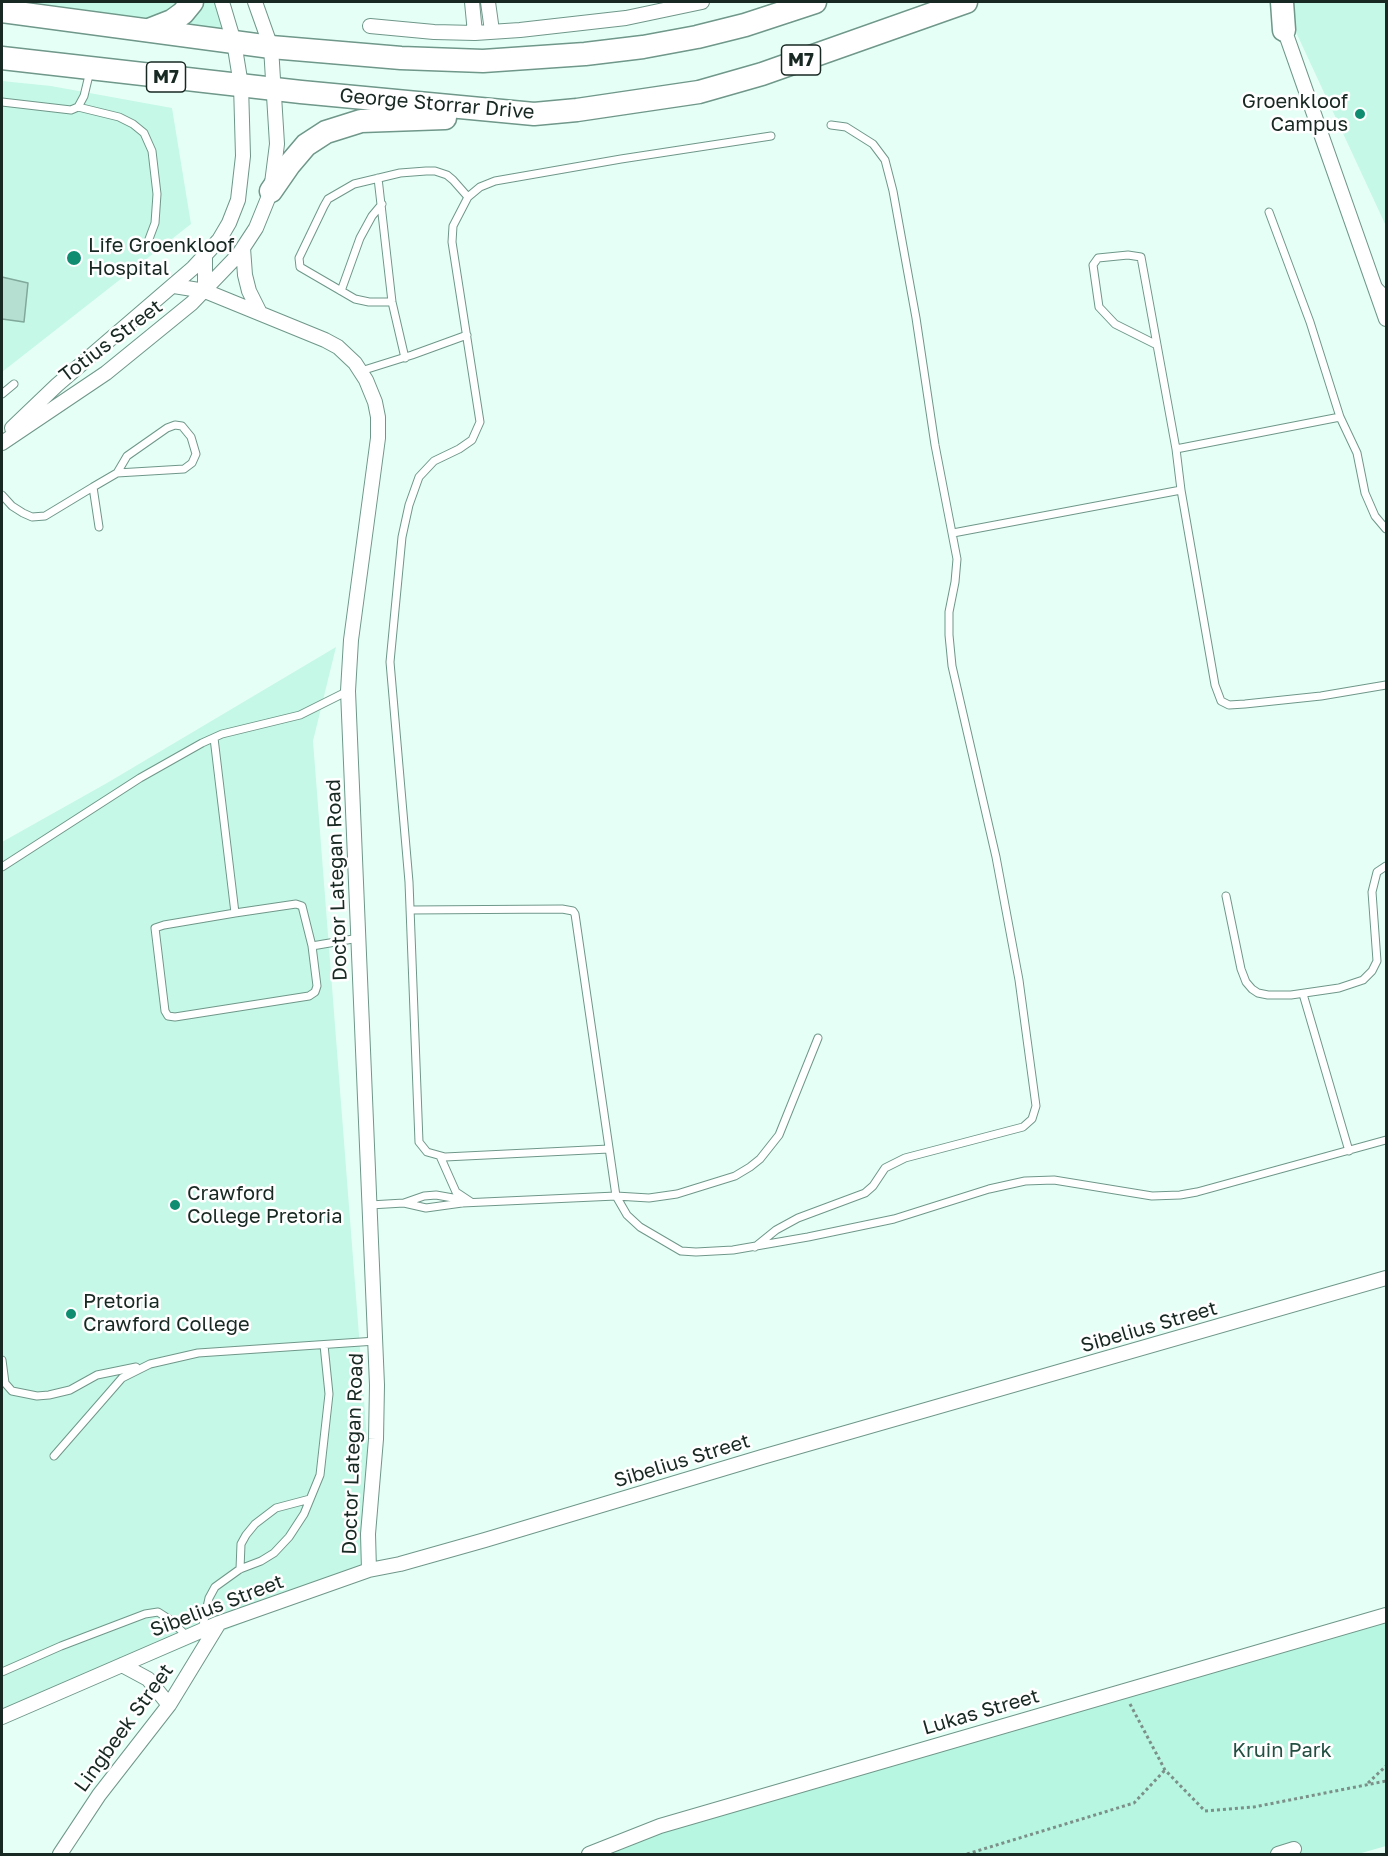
<!DOCTYPE html>
<html>
<head>
<meta charset="utf-8">
<style>
	body { margin:0 }
	#map { position:relative; width:1388px; height:1856px; overflow:hidden; background:#e6fff6; font-family:"Golos Text",sans-serif }
	canvas { display:block }
	.frame { position:absolute; inset:0; border:3px solid #182823; pointer-events:none }
</style>
</head>
<body>
<div id="map">
<canvas width="1388" height="1856"></canvas>
<div class="frame"></div>
</div>
<script>
const ctx = document.querySelector('canvas').getContext('2d');
ctx.lineJoin = 'round';
function fill(path, color) { ctx.fillStyle = color; ctx.fill(path, 'evenodd'); }
const toPath = rows => new Path2D(rows.map(r => 'M' + r).join(''));
function strokePath(path, color, width, dash) { ctx.strokeStyle = color; ctx.lineWidth = width; ctx.lineCap = dash ? 'butt' : 'round'; ctx.setLineDash(dash || []); ctx.stroke(path); }
function write(font, color, halo, rows, align = 'center') {
  ctx.font = font + ' "Golos Text",sans-serif'; ctx.lineWidth = 5; ctx.setLineDash([]); ctx.textBaseline = 'middle'; ctx.strokeStyle = halo; ctx.fillStyle = color; for (const [text, x, y, turn = 0] of rows) {
    ctx.save(); ctx.translate(x, y); ctx.rotate((+turn || 0) * Math.PI / 180); ctx.textAlign = isNaN(turn) ? turn : align; if (halo) ctx.strokeText(text, 0, 0); ctx.fillText(text, 0, 0); ctx.restore();
  }
}
fill(toPath([
	[2,2,218,2,234,42],
	[1282,2,1386,2,1386,226],
	[2,81,51,86,172,108,191,224,2,372],
	[336,647,313,741,377,1568,2,1722,2,842,107,783]
]), '#c5f8e7');
fill(toPath([
	[1386,1611,1386,1846,1358,1854,594,1854,630,1838]
]), '#b7f6e1');
const building = toPath([
	[2,277,28,283,24,322,2,319,2,277]
]);
fill(building, '#b5dfd0');
strokePath(building, '#80a89b', 1.5);
const service = toPath([
	[2,102,71,110,78,107,84,96,90,71],
	[78,107,119,117,133,124,144,133,152,151,157,194,155,223,149,239],
	[378,178,392,302,405,358],
	[1269,212,1310,322,1340,417,1357,453,1365,493,1375,516,1386,529],
	[1377,285,1386,294],
	[341,291,360,238,372,216,382,204],
	[392,302,369,302,355,299,300,267,299,258,324,206,328,199,354,184,400,173,426,171,435,171,447,175,453,180,468,197],
	[361,371,412,355,467,335],
	[2,394,14,384],
	[1176,449,1340,417],
	[93,487,117,473,127,456,167,428,175,425,182,426,191,437,196,454,192,463,184,469,117,473],
	[1181,490,1215,685,1221,701,1229,705,1245,704,1321,696,1386,685],
	[2,495,12,506,23,513,32,517,45,516,93,487,99,527],
	[953,533,1181,490,1176,449,1141,257,1128,255,1098,258,1093,265,1099,307,1115,324,1157,345],
	[214,738,235,913,164,925,155,928,165,1011,168,1016,175,1017,309,996,315,992,317,986,312,946,359,938],
	[2,867,140,778,202,743,222,734,300,715,348,691],
	[1226,896,1241,969,1246,982,1252,989,1258,993,1268,995,1291,995,1339,988,1363,980,1372,971,1377,961,1372,892,1377,872,1386,866],
	[410,910,562,909,573,911,575,914,616,1196,627,1215,640,1227,681,1251,696,1252,733,1250,808,1237,894,1219,989,1189,1025,1181,1054,1180,1152,1196,1180,1195,1197,1192,1386,1140],
	[235,913,296,904,302,906,312,946],
	[1303,994,1349,1151],
	[609,1149,445,1157,427,1152,419,1142,409,882,390,662,402,537,409,505,419,477,434,461,459,449,472,440,480,422,452,242,453,226,468,197,480,187,495,181,621,159,771,136],
	[440,1156,456,1192,471,1202],
	[404,1203,426,1208,462,1203,616,1196,649,1198,677,1194,735,1176,750,1167,760,1159,779,1135,818,1038],
	[370,1205,404,1203,424,1196,436,1195,453,1198,462,1203],
	[755,1247,776,1230,798,1218,865,1193,873,1186,885,1168,905,1158,1023,1127,1032,1119,1036,1106,1019,980,996,857,952,666,949,635,949,612,955,582,957,559,935,445,916,318,893,191,885,160,873,144,846,127,831,125],
	[2,1360,5,1383,12,1391,37,1396,49,1395,70,1390,97,1375,136,1367],
	[54,1456,122,1378,150,1364,198,1353,376,1341],
	[240,1569,241,1544,246,1535,255,1524,276,1508,310,1499],
	[202,1630,209,1598,215,1587,240,1569,261,1561,274,1553,289,1537,304,1514,320,1475,329,1394,324,1345],
	[2,1672,61,1646,145,1614,158,1612,169,1619,188,1637]
]);
const minor = toPath([
	[472,2,475,33],
	[488,2,492,31],
	[1282,23,1386,319],
	[370,26,434,32,475,33,520,30,626,18,702,2],
	[243,248,245,275,249,291,260,313],
	[205,256,205,291],
	[174,286,205,291,325,340,338,347,355,363,366,380,375,402,378,417,378,438,351,640,348,691,377,1385,376,1439,368,1534,369,1570],
	[12,428,57,385,193,268,219,240,229,223,238,200,243,156,241,85,234,42,222,2],
	[2,443,106,373,192,303,239,254,256,228,271,191,277,144,271,47,255,2],
	[122,1665,148,1679,169,1705],
	[2,1717,219,1623,369,1570,400,1564,485,1540,762,1457,1386,1278],
	[60,1854,99,1795,169,1705,219,1623],
	[589,1854,660,1826,1386,1615],
	[1278,1854,1294,1849]
]);
const primary = toPath([
	[1282,2,1284,30],
	[2,11,271,47,401,58,483,61,585,54,643,47,697,37,745,25,815,2],
	[149,30,172,21,183,13,192,2],
	[2,58,301,92,534,114,577,110,699,92,762,74,966,2],
	[271,191,289,165,306,145,326,132,361,121,445,118]
]);
strokePath(service, '#6f978a', 9);
strokePath(minor, '#6f978a', 16);
strokePath(primary, '#6f978a', 25);
strokePath(toPath([
	[1130,1704,1165,1770,1205,1811,1254,1807,1386,1781],
	[1368,1783,1386,1766],
	[967,1854,1134,1803,1165,1770]
]), '#7c9089', 3, [3, 3]);
strokePath(service, '#fff', 7);
strokePath(minor, '#fff', 14);
strokePath(primary, '#fff', 22);
for (const [x, y, r, color] of [
	[1360,114,6,"#108d71"],
	[74,258,8,"#108d71"],
	[175,1205,6,"#108d71"],
	[71,1314,6,"#108d71"]
]) { const dot = new Path2D(); dot.arc(x, y, r, 0, 2 * Math.PI); ctx.fillStyle = color; ctx.fill(dot); strokePath(dot, '#fff', 2); }
for (const [x, y, w] of [
	[801,60,39],
	[166,77,39]
]) { const box = new Path2D(); box.roundRect(x - w / 2, y - 15, w, 30, 4.5); ctx.fillStyle = '#fff'; ctx.fill(box); strokePath(box, '#182823', 1.5); }
write('bold 18px', '#182823', null, [
	["M7",801,60],
	["M7",166,77]
]);
write('20px', '#182823', '#fff', [
	["Groenkloof",1348,102,"right"],
	["Campus",1348,125,"right"],
	["Life Groenkloof",88,246],
	["Hospital",88,269],
	["Crawford",187,1194],
	["College Pretoria",187,1217],
	["Pretoria",83,1302],
	["Crawford College",83,1325]
], 'left');
write('20px', '#182823', '#fff', [
	["George Storrar Drive",437,104,5],
	["Totius Street",111,341,-37],
	["Doctor Lategan Road",337,880,-92],
	["Sibelius Street",1149,1327,-16],
	["Doctor Lategan Road",353,1454,-88],
	["Sibelius Street",682,1461,-17],
	["Sibelius Street",217,1606,-21],
	["Lukas Street",981,1712,-16],
	["Lingbeek Street",124,1728,-54]
]);
write('20px', '#234f42', '#fff', [
	["Kruin Park",1282,1751]
]);
</script>
</body>
</html>
